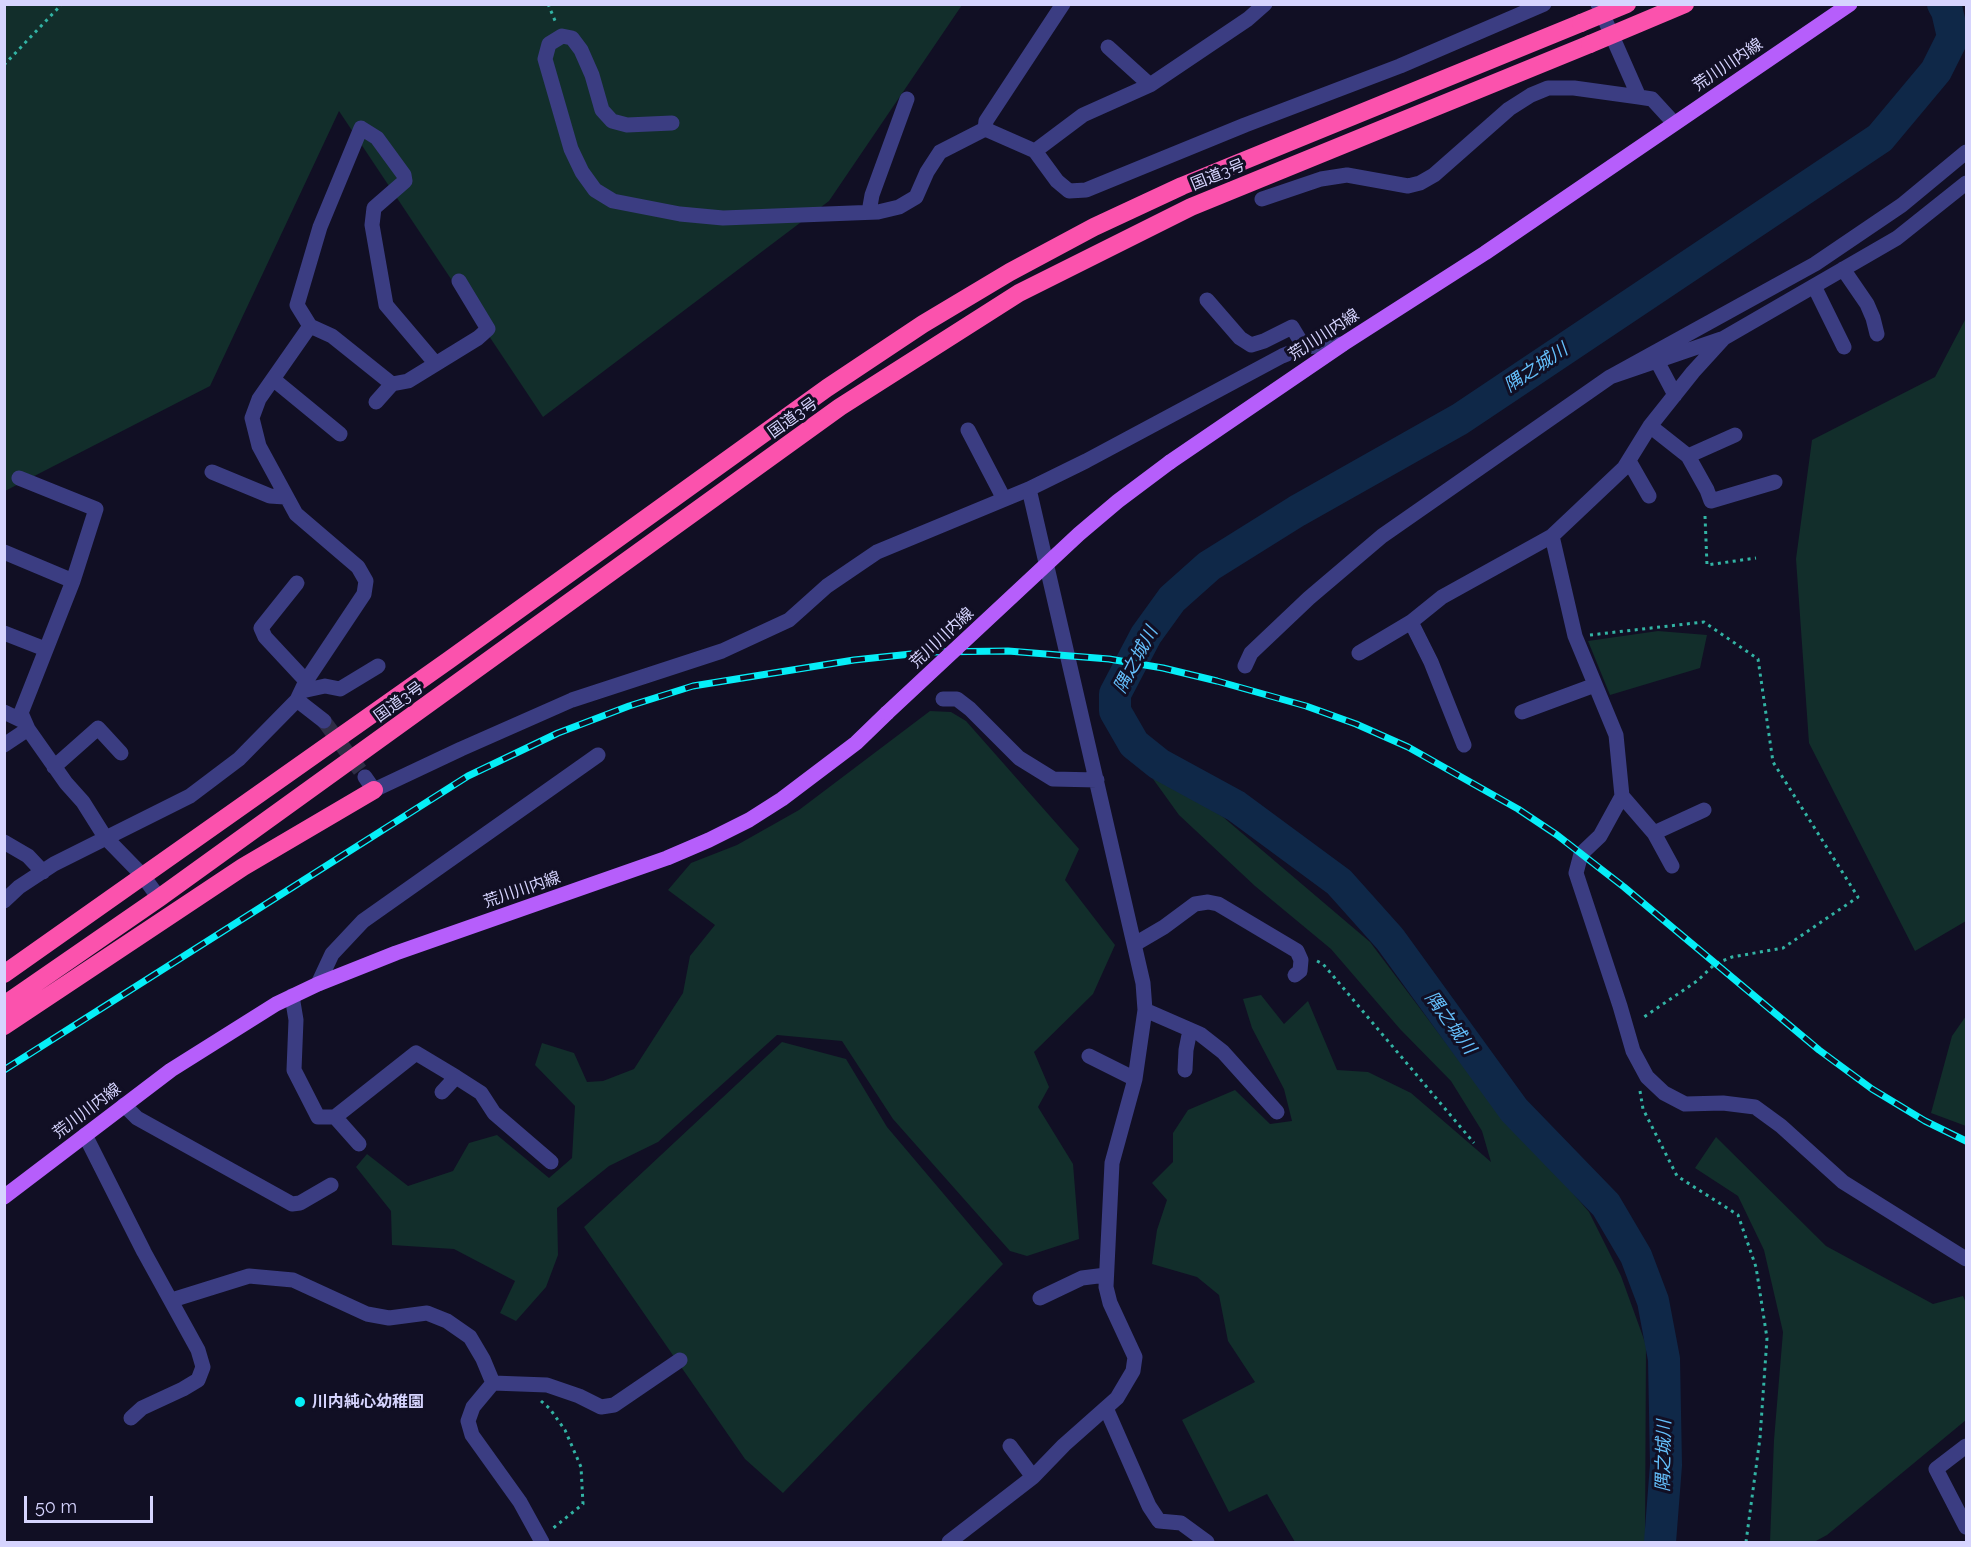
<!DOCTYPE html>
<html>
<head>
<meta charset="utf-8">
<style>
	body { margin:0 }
	#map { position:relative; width:1971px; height:1547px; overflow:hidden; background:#110f24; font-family:Raleway,sans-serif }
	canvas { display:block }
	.frame { position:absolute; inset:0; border:6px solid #d6d4fe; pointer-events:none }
	.scale { position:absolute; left:24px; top:1496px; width:129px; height:27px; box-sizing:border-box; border:3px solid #d6d4fe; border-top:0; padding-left:8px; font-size:18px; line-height:21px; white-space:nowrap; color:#d6d4fe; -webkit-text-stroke:4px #110f24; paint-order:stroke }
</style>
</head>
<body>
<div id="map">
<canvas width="1971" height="1547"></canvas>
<div class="frame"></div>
<div class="scale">50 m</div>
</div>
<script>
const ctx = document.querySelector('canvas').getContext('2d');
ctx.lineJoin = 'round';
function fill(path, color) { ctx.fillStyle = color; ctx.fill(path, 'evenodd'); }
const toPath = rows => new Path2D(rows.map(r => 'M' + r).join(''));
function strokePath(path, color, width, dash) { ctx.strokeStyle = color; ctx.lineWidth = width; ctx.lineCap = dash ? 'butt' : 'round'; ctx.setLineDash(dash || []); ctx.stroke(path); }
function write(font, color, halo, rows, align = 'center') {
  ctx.font = font + ' Raleway,"Noto Sans JP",sans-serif'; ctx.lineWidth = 6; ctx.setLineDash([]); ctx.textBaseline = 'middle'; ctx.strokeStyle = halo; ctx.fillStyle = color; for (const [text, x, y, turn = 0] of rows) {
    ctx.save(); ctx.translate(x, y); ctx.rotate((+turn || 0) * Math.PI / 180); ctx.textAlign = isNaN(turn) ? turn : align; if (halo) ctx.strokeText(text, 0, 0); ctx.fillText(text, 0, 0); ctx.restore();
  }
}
fill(toPath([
	[5,5,962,5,829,201,543,417,339,111,210,386,5,491],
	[1966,318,1966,921,1915,951,1809,743,1796,559,1812,440,1935,377],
	[1658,631,1707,635,1700,668,1610,695,1588,641],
	[930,711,951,712,966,721,1079,849,1065,880,1115,945,1093,994,1034,1052,1049,1087,1038,1107,1073,1164,1079,1239,1027,1256,1010,1251,893,1119,842,1041,777,1035,658,1142,609,1166,557,1208,558,1255,546,1287,516,1321,500,1313,515,1281,454,1249,392,1245,391,1211,356,1167,367,1154,408,1186,453,1171,469,1143,497,1135,549,1178,572,1158,575,1106,535,1065,542,1043,574,1053,587,1082,603,1081,634,1069,683,993,690,956,715,925,668,890,691,863,737,845,799,810],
	[1143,765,1223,817,1370,942,1461,1063,1589,1212,1621,1276,1646,1345,1645,1542,1295,1542,1267,1494,1229,1512,1182,1420,1255,1382,1228,1341,1219,1295,1197,1277,1152,1264,1157,1230,1167,1200,1152,1183,1173,1162,1173,1133,1188,1110,1235,1090,1270,1124,1292,1121,1284,1089,1252,1028,1243,999,1261,995,1284,1024,1308,1001,1337,1070,1368,1072,1411,1093,1491,1162,1482,1131,1451,1081,1400,1029,1331,949,1255,886,1179,815],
	[1966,1016,1966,1126,1931,1113,1952,1036],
	[782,1042,846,1059,887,1127,1003,1264,783,1493,745,1459,584,1227],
	[1716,1137,1826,1246,1933,1304,1963,1296,1966,1303,1966,1420,1827,1535,1814,1542,1770,1542,1774,1440,1783,1332,1764,1250,1738,1196,1695,1168]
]), '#122e2b');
strokePath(toPath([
	[1660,1542,1666,1465,1664,1359,1653,1301,1636,1256,1606,1205,1514,1110,1390,939,1339,882,1236,806,1159,764,1134,744,1115,711,1115,694,1146,635,1172,599,1209,566,1297,511,1460,419,1880,138,1936,71,1953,37,1947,11,1943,4]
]), '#0f2848', 32);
strokePath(toPath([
	[324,721,365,777]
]), '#2f2d45', 15, [15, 8]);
strokePath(toPath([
	[548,4,556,23],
	[4,65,62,4],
	[1705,516,1707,565,1756,558],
	[1590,635,1704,622,1758,659,1773,762,1858,897,1783,948,1732,957,1715,964,1697,981,1641,1019],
	[1317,961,1323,964,1474,1143],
	[1640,1091,1643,1109,1677,1176,1738,1215,1756,1267,1767,1338,1760,1438,1746,1542],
	[541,1401,550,1409,565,1430,581,1467,583,1504,552,1529]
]), '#32b3a4', 3, [3, 4.5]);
strokePath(toPath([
	[1598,4,1639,97,1652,99,1674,123],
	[1108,47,1150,85],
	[672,123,627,125,612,121,602,110,592,75,581,50,572,38,562,36,549,44,545,59,571,149,582,172,595,190,613,201,680,214,723,218,878,212,899,207,916,197,927,172,940,152,985,129,1035,151,1057,181,1069,191,1086,190,1245,125,1400,66,1544,4],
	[985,129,986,121,1063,4],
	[1035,151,1083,115,1150,85,1248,19,1265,4],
	[1966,183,1897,238,1724,338,1693,372,1650,426,1624,468,1552,536,1575,636,1616,735,1622,796,1600,836,1581,854,1576,873,1620,1006,1633,1051,1647,1077,1664,1093,1685,1104,1723,1103,1755,1107,1781,1126,1843,1182,1966,1259],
	[1262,199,1321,179,1347,175,1408,186,1420,183,1434,175,1509,109,1531,95,1548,88,1574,88,1639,97],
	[869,212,872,195,907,99],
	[1843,269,1867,304,1873,318,1877,334],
	[1814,286,1844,347],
	[1207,300,1240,338,1251,345,1264,341,1292,327,1304,347],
	[310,326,332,336,392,384,408,381,478,338,488,329,459,281],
	[1721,339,1610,377,1815,264,1902,205,1966,152],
	[1657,361,1675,395],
	[273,379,340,434],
	[376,402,392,384],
	[1650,426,1688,456,1735,435],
	[968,430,1004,499],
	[1688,456,1707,490,1711,501,1775,482],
	[1629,461,1649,496],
	[212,472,270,496,285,497],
	[19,478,96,509,73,581,21,713,28,729,66,783,83,802,105,837,143,876,159,898],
	[4,552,73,581],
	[297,583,261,628,265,637,306,681],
	[1411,622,1431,662,1464,745],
	[4,633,45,649],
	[1359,653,1411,622,1442,597,1552,536],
	[1245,666,1251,653,1309,598,1382,536,1610,377],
	[302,691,325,686,340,689,378,666],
	[943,699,957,699,970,709,1019,758,1053,779,1097,780],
	[297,700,324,721],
	[4,712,25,722],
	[1522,712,1595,685],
	[4,745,28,729],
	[54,767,98,728,121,753],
	[365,777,374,790,461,749,572,700,722,651,789,620,827,586,877,552,1029,489,1086,461,1282,356,1304,347,1343,344],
	[1622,796,1654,833,1672,866],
	[1654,833,1704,810],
	[4,842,28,856,43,872],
	[4,901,19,887,54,864,190,796,239,759,297,700,306,681,364,594,366,581,358,567,296,514,259,446,252,418,259,399,310,326,297,305,320,227,361,128,377,138,404,175,405,181,374,208,372,225,386,305,436,364],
	[1135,944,1164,927,1195,904,1208,902,1218,904,1297,951,1301,960,1300,971,1295,975],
	[318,984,332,954,363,921,598,755],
	[292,996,296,1020,294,1070,318,1117,335,1117,359,1144],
	[1145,1010,1200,1034,1223,1052,1277,1112],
	[1089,1056,1135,1079],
	[1185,1070,1186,1050,1190,1030],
	[456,1077,481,1093,494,1113,551,1162],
	[124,1105,137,1118,292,1204,300,1203,331,1185],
	[335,1117,416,1053,456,1077,442,1092],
	[85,1135,144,1252,198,1350,203,1367,198,1380,183,1389,142,1408,131,1418],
	[1040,1298,1082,1278,1106,1275],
	[172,1300,249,1276,293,1280,367,1314,389,1318,427,1313,447,1321,470,1337,483,1359,493,1383,473,1407,468,1421,472,1435,520,1502,542,1542],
	[493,1383,547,1385,579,1396,601,1407,614,1405,680,1360],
	[1106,1408,1149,1506,1159,1521,1181,1523,1207,1542],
	[1010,1446,1033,1477],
	[1966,1446,1936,1469,1966,1527],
	[949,1542,1033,1477,1064,1445,1117,1398,1133,1371,1135,1357,1110,1303,1106,1287,1112,1163,1135,1079,1145,1010,1143,983,1029,489]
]), '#3b3d82', 15);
strokePath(toPath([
	[1170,462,1343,344,1485,253,1850,4],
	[4,1197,171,1070,276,1004,318,984,396,953,667,858,709,840,749,820,782,799,856,743,887,713]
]), '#b65efb', 15);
strokePath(toPath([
	[4,974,449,660,827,388,923,324,1010,272,1094,227,1182,186,1581,23],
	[4,1005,159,898,840,407,1019,293,1191,207,1590,44],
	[4,1026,243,867,374,790]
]), '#fb52ad', 18);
const rail = toPath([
	[4,1070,468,776,558,733,629,706,693,686,854,660,930,652,1008,651,1109,659,1163,668,1217,681,1306,706,1356,724,1408,747,1518,809,1557,835,1624,887,1819,1050,1872,1089,1925,1121,1966,1141]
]);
strokePath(rail, '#06eef7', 7);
strokePath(rail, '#110f24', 4.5, [14]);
strokePath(toPath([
	[887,713,1079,534,1118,501,1170,462]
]), '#b65efb', 15);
strokePath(toPath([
	[1581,23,1627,4],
	[1590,44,1685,4]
]), '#fb52ad', 18);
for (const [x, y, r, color] of [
	[300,1402,6,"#06eef7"]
]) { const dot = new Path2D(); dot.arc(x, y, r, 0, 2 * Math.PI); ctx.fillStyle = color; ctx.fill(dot); strokePath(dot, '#110f24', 2); }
write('16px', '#d6d4fe', '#110f24', [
	["荒川川内線",1728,65,-34],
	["国道3号",1218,175,-22],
	["荒川川内線",1324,335,-33],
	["国道3号",793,418,-36],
	["荒川川内線",942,638,-43],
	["国道3号",399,702,-36],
	["荒川川内線",522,890,-19],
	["荒川川内線",87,1111,-37]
]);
write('bold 16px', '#d6d4fe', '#110f24', [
	["川内純心幼稚園",312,1402]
], 'left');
write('italic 18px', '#64bffb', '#110f24', [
	["隅之城川",1536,368,-34],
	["隅之城川",1136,660,-62],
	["隅之城川",1450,1023,54],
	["隅之城川",1664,1456,-89]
]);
</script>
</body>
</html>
